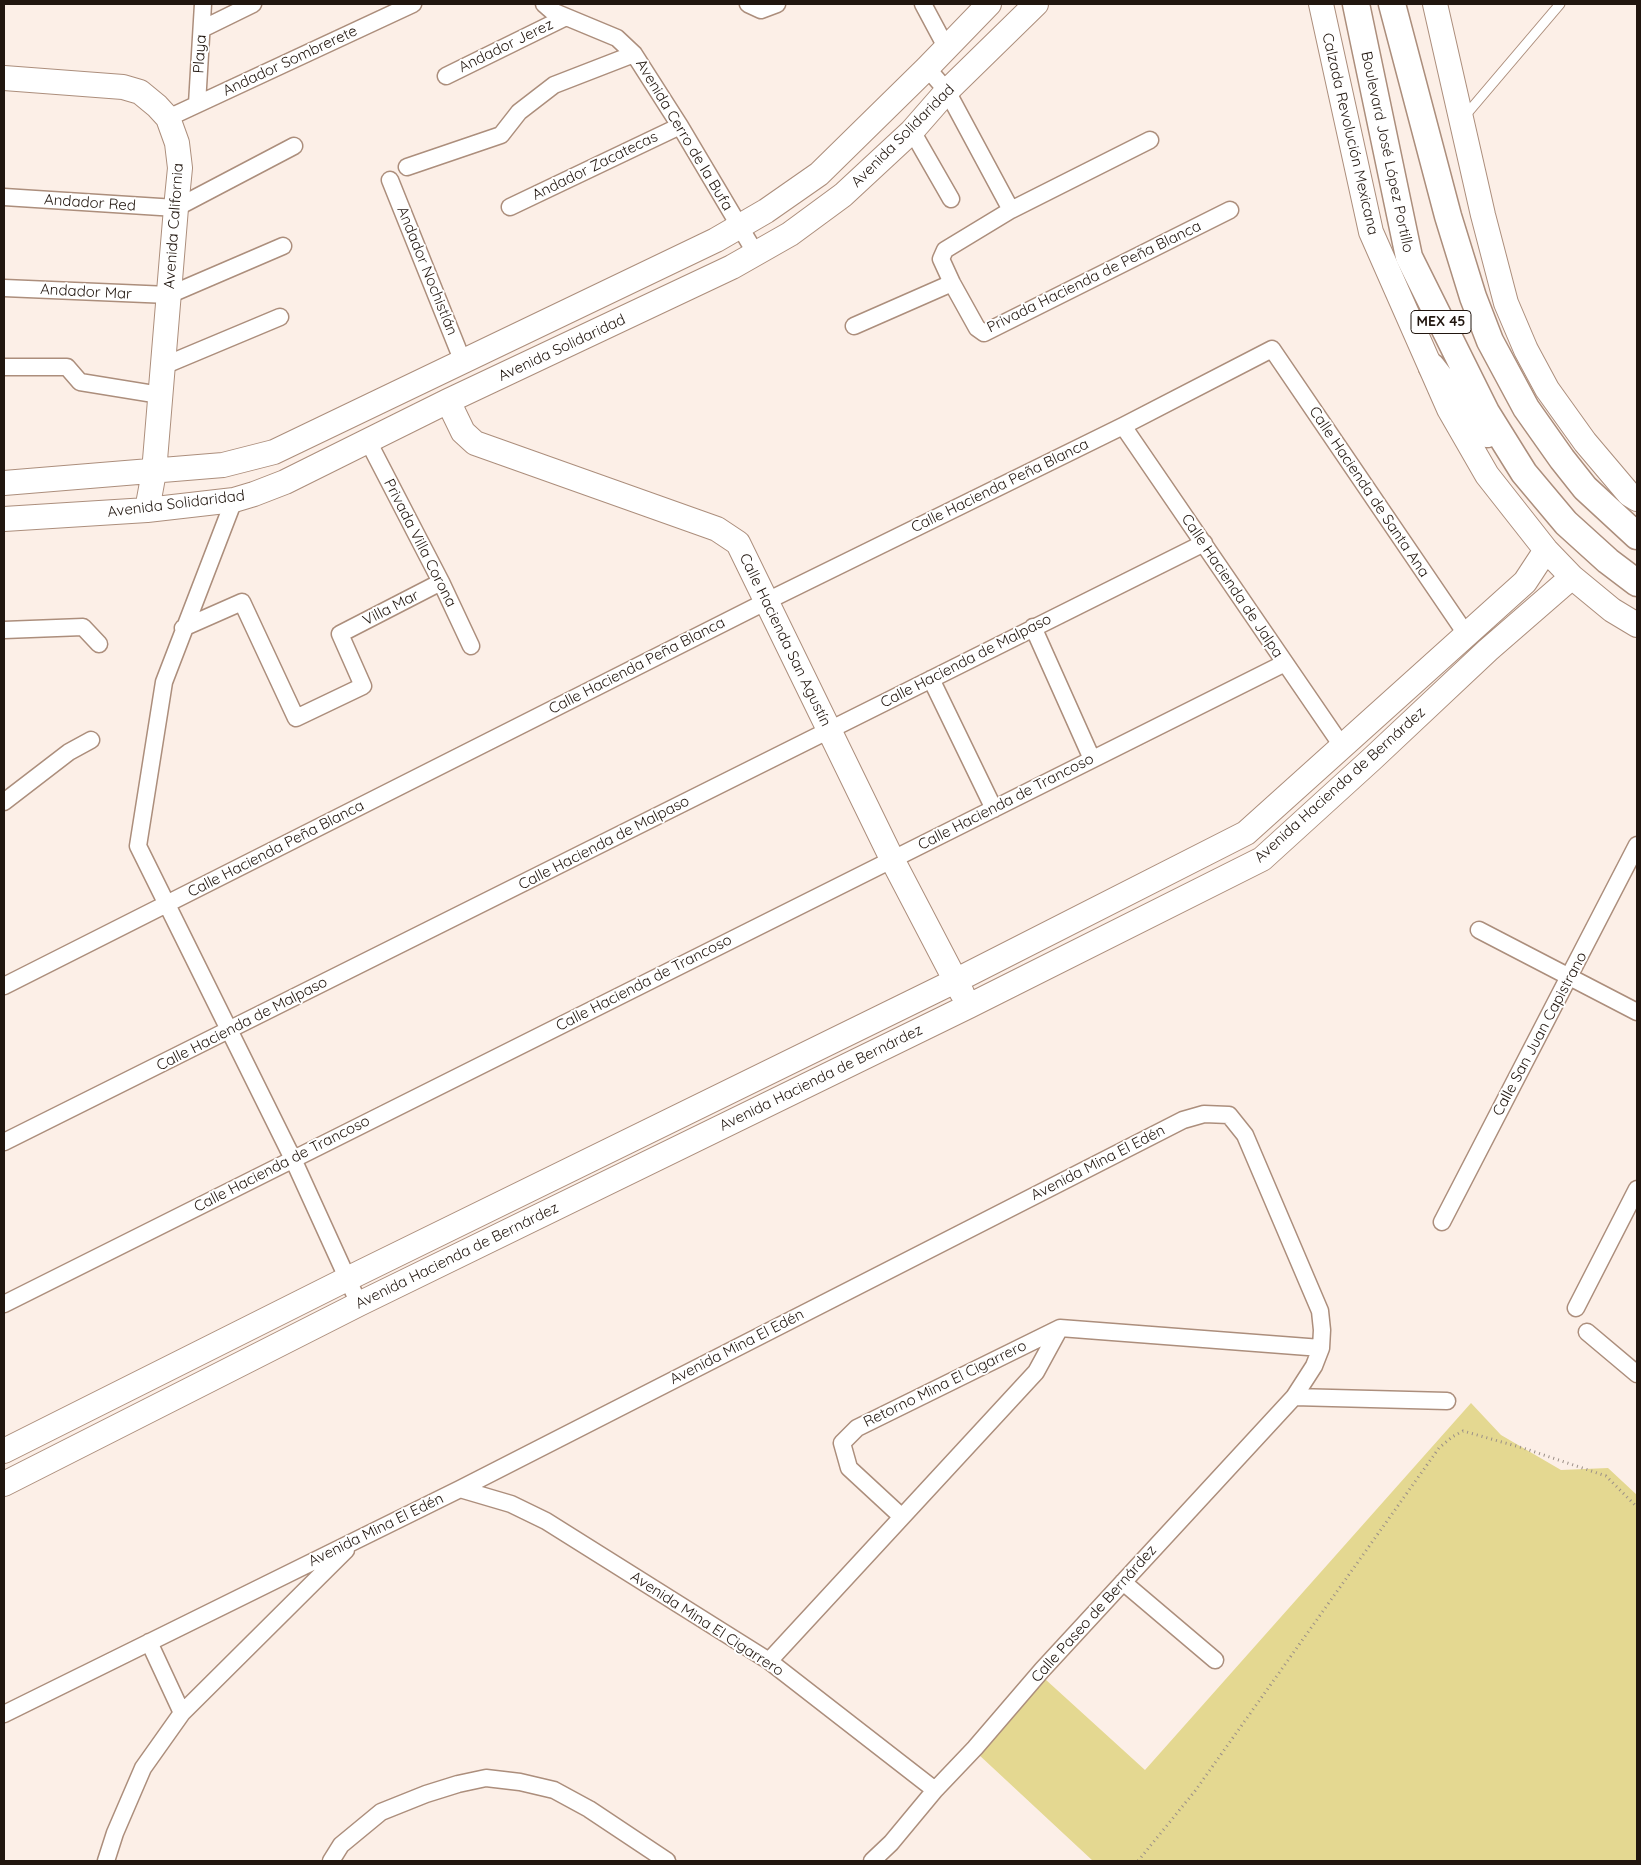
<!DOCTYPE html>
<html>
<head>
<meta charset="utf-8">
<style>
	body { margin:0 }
	#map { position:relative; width:1641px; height:1865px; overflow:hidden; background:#fcefe7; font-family:Quicksand,sans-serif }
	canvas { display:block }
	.frame { position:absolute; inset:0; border:5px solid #21160f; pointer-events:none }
</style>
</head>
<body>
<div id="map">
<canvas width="1641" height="1865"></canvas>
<div class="frame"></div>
</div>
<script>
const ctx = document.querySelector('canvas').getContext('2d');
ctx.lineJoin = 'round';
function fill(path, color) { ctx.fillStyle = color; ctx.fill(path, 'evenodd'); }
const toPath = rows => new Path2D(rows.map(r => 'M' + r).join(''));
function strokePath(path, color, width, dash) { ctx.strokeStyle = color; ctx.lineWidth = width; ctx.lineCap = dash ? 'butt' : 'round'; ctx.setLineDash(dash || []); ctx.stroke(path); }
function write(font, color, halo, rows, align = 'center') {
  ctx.font = font + ' Quicksand,sans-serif'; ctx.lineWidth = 4; ctx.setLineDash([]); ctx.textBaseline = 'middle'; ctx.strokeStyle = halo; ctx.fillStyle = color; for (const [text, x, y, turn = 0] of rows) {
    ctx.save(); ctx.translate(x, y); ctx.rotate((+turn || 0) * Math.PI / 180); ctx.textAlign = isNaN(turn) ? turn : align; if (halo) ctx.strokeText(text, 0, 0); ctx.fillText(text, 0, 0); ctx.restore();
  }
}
fill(toPath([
	[1471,1403,1501,1435,1561,1470,1608,1468,1637,1495,1637,1861,1093,1861,978,1754,1045,1679,1145,1770]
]), '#e4d891');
const lane = toPath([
	[1464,117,1560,4]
]);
const street = toPath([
	[544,4,552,11,617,38,634,54,680,126,756,254],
	[748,4,761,10,777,4],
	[923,4,946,47],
	[202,29,253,4],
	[927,68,947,91,1011,210],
	[446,76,566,17],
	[197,104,203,4],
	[168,118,413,4],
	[912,131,951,199],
	[1150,140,1011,210,945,250,941,259,952,283,977,328,984,333,1230,210],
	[407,167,501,135,519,112,554,85,634,54],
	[390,180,463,362],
	[4,197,176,208,294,146],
	[510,207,680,126],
	[4,288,169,295,283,246],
	[854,326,952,283],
	[163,366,280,317],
	[4,367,67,367,80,382,160,395],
	[1123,426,1342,746],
	[368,441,441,582,471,646],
	[234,500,164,682,138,846,293,1159,359,1304],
	[1033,627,1092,759],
	[183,628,242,602,296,718,363,686,340,634,441,582],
	[4,630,83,627,99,644],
	[931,679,994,809],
	[4,802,69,752,91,740],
	[1479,930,1637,1012],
	[4,986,767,601,1123,426,1272,349,1466,634],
	[4,1142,1204,543],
	[1442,1222,1637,845],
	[4,1304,1285,663],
	[1576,1308,1637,1189],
	[1587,1332,1637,1374],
	[1294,1397,1447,1401],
	[460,1489,511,1504,546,1521,769,1661,935,1790],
	[902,1517,849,1468,842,1443,857,1428,1060,1328,1321,1348],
	[1123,1582,1215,1660],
	[149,1642,182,1713],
	[769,1661,1036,1372,1060,1328],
	[4,1714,460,1489,1183,1120,1204,1114,1229,1115,1245,1135,1320,1311,1322,1330,1321,1348,1314,1366,1294,1397,1042,1670,975,1748,935,1790,891,1843,872,1861],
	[106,1861,115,1833,143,1768,182,1713,346,1550],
	[331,1861,341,1845,381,1812,426,1794,458,1784,486,1778,520,1782,554,1790,589,1809,667,1861]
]);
const secondary = toPath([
	[1321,4,1371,232,1449,409,1487,475,1546,550,1572,577,1612,610,1637,625],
	[1435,4,1483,215,1506,303,1526,350,1547,389,1585,442,1629,494,1637,499],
	[4,78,123,87,140,92,157,106,168,118,177,143,180,168,176,208,154,472,147,510],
	[448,401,463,432,475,443,717,529,738,543,892,859,962,993],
	[4,483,223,465,274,452,716,240,766,211,819,174,927,68,989,4],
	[4,519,147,510,234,500,254,494,285,482,448,401,732,267,790,234,843,195,912,131,947,91,1036,4],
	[4,1451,347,1279,955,981,1246,833,1525,582,1546,550],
	[4,1484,359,1304,969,1006,1262,859,1372,759,1488,650,1572,577]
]);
const primary = toPath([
	[1356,4,1409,257,1486,412,1524,473,1566,523,1608,561,1637,583],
	[1392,4,1448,216,1473,297,1490,341,1526,408,1562,459,1585,488,1637,536],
	[1432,367,1468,413,1487,434]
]);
strokePath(lane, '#ac8e7c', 11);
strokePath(street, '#ac8e7c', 19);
strokePath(secondary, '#ac8e7c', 26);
strokePath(primary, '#ac8e7c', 29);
strokePath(toPath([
	[1138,1861,1195,1791,1439,1448,1452,1437,1463,1431,1523,1448,1606,1476,1637,1507]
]), '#9b8f87', 3, [1, 4]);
strokePath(lane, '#fff', 9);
strokePath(street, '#fff', 16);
strokePath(secondary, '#fff', 24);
strokePath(primary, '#fff', 26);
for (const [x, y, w] of [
	[1441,322,60]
]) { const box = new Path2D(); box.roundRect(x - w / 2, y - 11.5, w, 23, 4); ctx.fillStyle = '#fff'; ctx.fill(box); strokePath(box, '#21160f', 1); }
write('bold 14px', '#21160f', null, [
	["MEX 45",1441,322]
]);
write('15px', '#21160f', '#fff', [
	["Andador Jerez",506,46,-26],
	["Playa",200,54,-86],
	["Andador Sombrerete",290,61,-25],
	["Calzada Revolución Mexicana",1350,134,77],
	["Avenida Cerro de la Bufa",684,135,59],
	["Avenida Solidaridad",903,136,-45],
	["Boulevard José López Portillo",1387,152,78],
	["Andador Zacatecas",595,166,-26],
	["Andador Red",90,203,4],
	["Avenida California",174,226,-86],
	["Andador Nochistlán",427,271,68],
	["Privada Hacienda de Peña Blanca",1094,277,-26],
	["Andador Mar",86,292,3],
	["Avenida Solidaridad",562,348,-25],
	["Calle Hacienda Peña Blanca",1000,486,-26],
	["Calle Hacienda de Santa Ana",1369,492,56],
	["Avenida Solidaridad",176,504,-7],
	["Privada Villa Corona",420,543,63],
	["Calle Hacienda de Jalpa",1232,586,56],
	["Villa Mar",391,608,-27],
	["Calle Hacienda San Agustín",785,640,64],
	["Calle Hacienda de Malpaso",966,661,-27],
	["Calle Hacienda Peña Blanca",637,666,-27],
	["Avenida Hacienda de Bernárdez",1340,785,-42],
	["Calle Hacienda de Trancoso",1006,802,-27],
	["Calle Hacienda de Malpaso",604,843,-27],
	["Calle Hacienda Peña Blanca",276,849,-27],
	["Calle Hacienda de Trancoso",644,983,-27],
	["Calle Hacienda de Malpaso",242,1024,-27],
	["Calle San Juan Capistrano",1540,1034,-62],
	["Avenida Hacienda de Bernárdez",821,1078,-26],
	["Avenida Mina El Edén",1098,1163,-27],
	["Calle Hacienda de Trancoso",282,1164,-27],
	["Avenida Hacienda de Bernárdez",457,1256,-26],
	["Avenida Mina El Edén",737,1347,-27],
	["Retorno Mina El Cigarrero",945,1384,-26],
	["Avenida Mina El Edén",376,1530,-26],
	["Calle Paseo de Bernárdez",1094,1614,-48],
	["Avenida Mina El Cigarrero",707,1624,33]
]);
</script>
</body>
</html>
